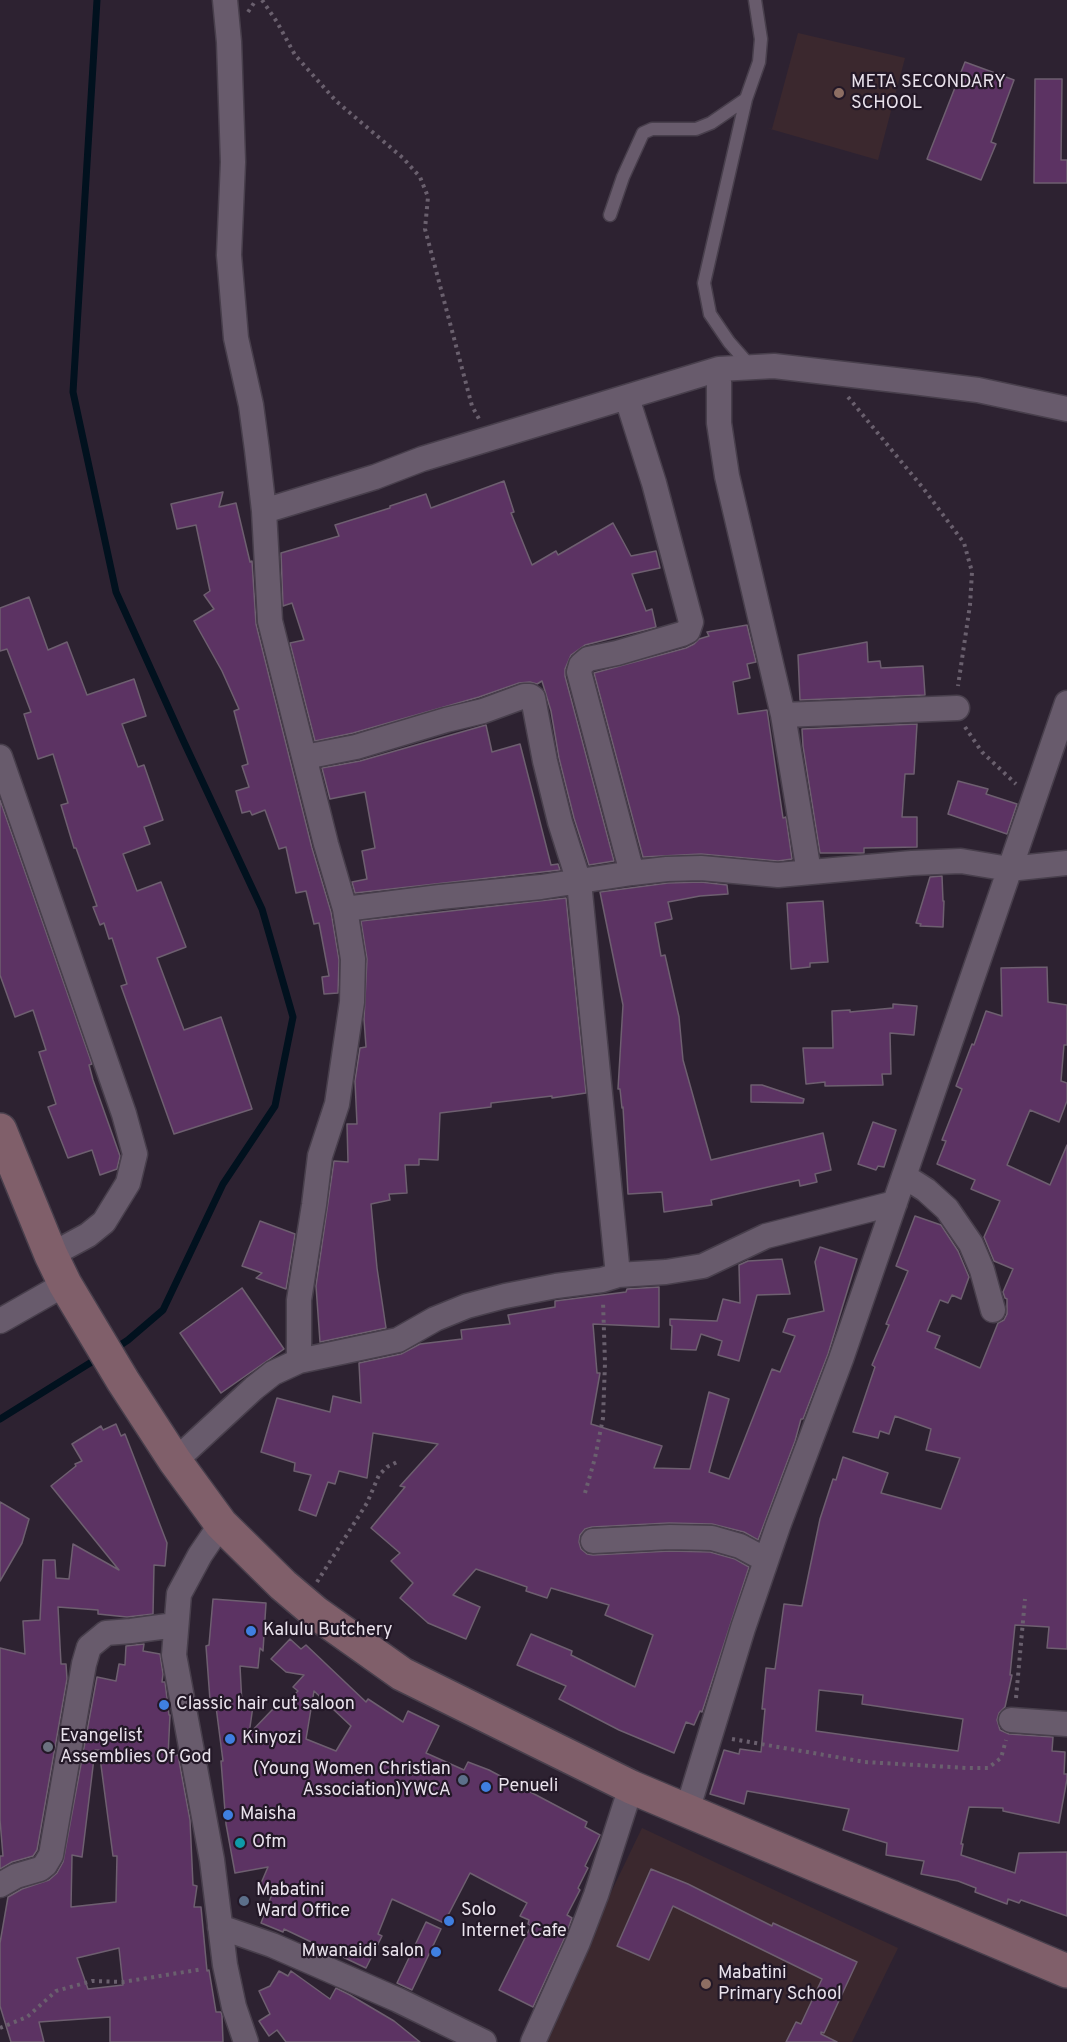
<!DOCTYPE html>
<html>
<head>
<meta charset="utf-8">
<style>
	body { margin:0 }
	canvas { display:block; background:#2d2231 }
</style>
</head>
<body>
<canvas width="1067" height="2042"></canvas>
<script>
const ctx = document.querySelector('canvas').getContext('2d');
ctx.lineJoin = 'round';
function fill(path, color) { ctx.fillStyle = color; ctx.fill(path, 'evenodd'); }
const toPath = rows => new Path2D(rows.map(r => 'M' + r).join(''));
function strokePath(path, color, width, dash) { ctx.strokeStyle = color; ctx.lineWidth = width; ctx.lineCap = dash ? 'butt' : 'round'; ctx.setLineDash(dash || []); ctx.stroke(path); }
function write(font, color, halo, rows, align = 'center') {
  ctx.font = font + ' Overpass,sans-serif'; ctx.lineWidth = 4.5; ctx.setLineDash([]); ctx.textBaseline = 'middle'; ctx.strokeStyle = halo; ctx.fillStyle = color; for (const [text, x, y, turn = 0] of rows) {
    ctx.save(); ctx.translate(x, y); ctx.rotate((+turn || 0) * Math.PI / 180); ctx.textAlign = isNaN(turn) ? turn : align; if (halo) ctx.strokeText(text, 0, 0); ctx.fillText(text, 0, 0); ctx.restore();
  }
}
fill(toPath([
	[798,33,905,58,878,160,767,128,772,129],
	[642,1828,898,1948,852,2042,539,2042]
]), '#3b282e');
strokePath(toPath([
	[97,0,73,392,116,592,183,740,262,909,293,1017,275,1106,223,1184,163,1310,128,1340,113,1350],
	[0,1419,98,1358]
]), '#01111e', 7);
const building = toPath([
	[965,62,1014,80,991,142,996,144,981,180,927,159,965,62],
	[1035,79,1062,79,1061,160,1067,160,1067,183,1034,183,1035,79],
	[504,481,514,512,511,513,532,565,556,551,558,555,613,523,631,556,656,551,660,568,632,574,646,611,652,609,656,627,585,645,571,655,565,669,565,676,614,861,589,865,574,818,559,758,551,711,542,681,537,684,530,682,519,683,479,697,353,733,315,741,290,643,304,640,292,603,283,606,281,553,339,536,335,525,390,508,390,506,426,494,431,508,504,481],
	[223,492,219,507,236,503,250,562,252,561,256,624,312,848,331,912,339,960,338,993,324,994,322,977,329,976,319,923,314,924,306,891,296,893,286,847,279,849,265,810,252,815,250,811,242,813,236,791,249,787,242,766,248,764,247,760,234,711,239,709,222,671,194,621,214,609,204,595,210,591,196,525,177,529,171,504,223,492],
	[29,597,48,650,67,642,87,695,134,679,146,716,122,724,138,767,144,765,163,820,144,827,150,844,123,854,137,891,161,882,186,947,157,958,184,1030,221,1017,252,1109,174,1134,121,986,127,984,112,938,109,939,104,923,100,925,93,907,97,906,76,848,74,848,61,805,68,803,53,754,38,759,24,714,31,712,7,649,0,651,0,608,29,597],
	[747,625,756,662,747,664,750,678,733,682,738,714,767,710,783,818,786,817,792,859,778,861,701,854,643,857,594,673,686,648,694,644,699,639,709,636,707,632,747,625],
	[867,642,868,662,880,661,881,668,923,666,925,695,800,700,798,655,867,642],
	[917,724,914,774,905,774,902,817,917,817,917,847,864,848,864,853,820,853,803,746,802,729,917,724],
	[486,725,492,752,520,744,551,865,558,864,560,870,355,893,352,882,367,879,362,851,375,848,365,792,330,799,322,768,360,761,486,725],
	[958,781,988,789,986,794,1017,804,1007,834,948,814,958,781],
	[0,800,92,1064,89,1065,93,1080,120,1156,117,1169,100,1175,92,1150,68,1158,48,1107,56,1104,39,1052,46,1050,33,1010,15,1017,0,975,0,800],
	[942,876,943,901,944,901,943,927,920,926,921,924,916,923,930,877,942,876],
	[701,882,727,885,728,894,700,896,668,902,672,919,655,923,661,956,665,955,679,1017,683,1060,711,1160,823,1133,831,1170,815,1174,817,1182,800,1186,799,1180,711,1200,712,1205,664,1212,662,1192,628,1194,623,1107,622,1108,620,1089,618,1089,623,1005,600,892,668,883,701,882],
	[566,898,586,1093,552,1098,552,1096,491,1103,491,1107,440,1113,438,1160,419,1159,419,1165,405,1165,407,1193,389,1194,390,1200,371,1204,377,1268,386,1328,320,1342,316,1286,334,1161,348,1162,347,1124,357,1124,355,1081,360,1048,366,1047,364,1019,367,959,361,921,566,898],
	[823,901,828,962,810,963,810,967,791,969,787,903,823,901],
	[1047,967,1048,1002,1067,1005,1067,1045,1064,1045,1061,1081,1067,1083,1067,1101,1059,1122,1030,1110,1007,1165,1050,1185,1067,1145,1067,1649,1047,1648,1049,1627,1015,1625,1010,1675,1012,1675,1005,1707,999,1713,997,1720,1000,1730,1009,1734,1053,1737,1052,1751,1065,1752,1064,1774,1067,1774,1067,1779,1059,1823,1003,1811,1003,1808,969,1807,961,1844,963,1844,961,1855,1015,1873,1019,1853,1067,1852,1067,1916,1021,1900,1019,1903,1008,1899,1007,1904,975,1892,976,1888,958,1881,921,1874,924,1861,886,1855,887,1843,843,1830,849,1809,747,1791,744,1804,710,1794,724,1750,739,1754,740,1749,761,1752,765,1709,762,1709,766,1668,775,1669,784,1604,802,1606,820,1519,833,1479,836,1480,843,1457,888,1473,881,1493,941,1509,960,1458,926,1450,931,1429,895,1416,889,1434,880,1431,878,1438,853,1432,875,1367,872,1365,889,1325,886,1324,908,1271,896,1266,915,1216,941,1225,958,1251,969,1277,961,1299,952,1295,948,1303,940,1300,927,1331,940,1336,935,1348,980,1368,998,1323,1004,1320,1007,1314,1007,1299,1005,1298,1003,1292,1013,1269,994,1261,984,1237,1000,1201,971,1189,975,1180,937,1164,946,1141,942,1140,962,1089,956,1086,972,1044,974,1045,986,1011,1002,1016,1001,968,1047,967],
	[819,1690,863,1695,862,1704,963,1719,958,1751,816,1731,819,1690],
	[893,1004,917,1006,914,1035,890,1033,891,1074,882,1074,883,1085,825,1086,825,1082,806,1084,803,1048,833,1048,832,1011,850,1010,850,1012,893,1008,893,1004],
	[751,1085,762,1085,804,1099,803,1103,751,1102,751,1085],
	[873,1122,896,1130,884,1167,878,1166,876,1170,858,1164,873,1122],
	[260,1221,295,1234,286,1289,256,1278,262,1273,242,1266,260,1221],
	[820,1247,857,1259,828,1354,803,1419,801,1419,795,1441,758,1540,744,1532,712,1524,669,1523,592,1527,585,1529,580,1535,579,1542,581,1549,587,1554,593,1555,670,1551,710,1552,735,1559,749,1567,702,1712,700,1711,694,1725,686,1722,674,1753,619,1730,559,1699,566,1686,517,1665,531,1634,572,1651,571,1655,635,1687,653,1635,605,1615,609,1605,551,1588,547,1598,526,1591,527,1587,476,1569,453,1595,480,1607,466,1639,428,1623,400,1598,413,1583,391,1561,400,1553,371,1528,405,1487,400,1486,438,1444,373,1433,367,1478,339,1471,335,1484,328,1482,316,1516,299,1510,311,1475,294,1471,295,1463,261,1452,277,1398,330,1412,333,1396,361,1403,359,1363,401,1354,420,1344,462,1339,461,1330,510,1324,508,1315,555,1307,555,1301,626,1292,627,1289,659,1287,659,1327,593,1324,597,1373,600,1373,591,1424,662,1446,654,1468,690,1469,709,1392,729,1399,709,1472,729,1479,772,1369,780,1372,795,1336,783,1332,788,1319,824,1311,815,1262,820,1247],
	[782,1259,790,1294,757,1295,739,1361,718,1355,722,1341,701,1334,696,1350,671,1349,672,1326,670,1325,670,1319,717,1321,723,1299,740,1303,739,1265,748,1261,782,1259],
	[242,1288,284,1349,221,1393,180,1333,242,1288],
	[116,1424,121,1436,125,1434,167,1543,165,1566,154,1565,153,1614,127,1617,98,1614,98,1610,58,1607,61,1664,66,1664,67,1679,37,1850,33,1856,12,1862,0,1869,0,1856,3,1856,0,1820,0,1648,25,1654,23,1621,40,1620,43,1560,55,1560,56,1578,69,1579,73,1544,119,1570,51,1486,76,1466,75,1464,82,1461,72,1444,101,1426,103,1430,116,1424],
	[0,1502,29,1519,22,1543,0,1581,0,1502],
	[213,1599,266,1603,263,1651,260,1648,258,1668,240,1666,242,1705,253,1706,249,1734,273,1709,279,1709,298,1691,293,1687,304,1675,286,1672,271,1659,290,1639,301,1649,306,1645,366,1702,368,1699,403,1722,408,1711,439,1726,426,1753,464,1770,468,1762,489,1770,587,1822,585,1827,600,1835,585,1866,588,1868,578,1888,580,1890,567,1915,572,1918,565,1937,533,2007,499,1990,531,1926,528,1924,529,1920,520,1916,527,1903,470,1873,444,1923,392,1899,378,1934,382,1936,366,1968,284,1929,283,1932,261,1923,272,1894,259,1888,268,1867,235,1873,226,1824,221,1761,223,1761,215,1699,210,1700,206,1646,209,1645,213,1599],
	[314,1691,351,1726,336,1751,306,1739,314,1691],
	[144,1644,143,1651,160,1654,163,1674,162,1682,165,1682,169,1715,170,1715,168,1756,178,1755,190,1820,193,1885,197,1886,194,1907,201,1907,207,1971,209,1970,216,2012,221,2012,222,2015,223,2042,110,2042,110,2017,39,2022,44,2042,11,2042,0,2006,0,1943,8,1897,22,1889,49,1880,57,1873,63,1862,97,1677,116,1681,119,1664,125,1665,126,1646,144,1644],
	[95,1750,99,1750,113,1856,117,1856,116,1902,71,1907,72,1855,82,1857,95,1750],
	[119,1948,123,1985,88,1989,77,1958,119,1948],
	[651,1869,688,1884,772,1926,773,1923,857,1962,824,2033,821,2032,821,2034,837,2042,786,2042,796,2022,801,2024,822,1979,673,1906,649,1960,617,1946,651,1869],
	[426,1922,441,1929,412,1990,397,1983,426,1922],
	[279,1971,288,1976,291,1971,330,1999,336,1988,350,1995,394,2021,420,2042,286,2042,277,2030,269,2036,259,2021,270,2014,259,1991,270,1986,279,1971]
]);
fill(building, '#5c3363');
strokePath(building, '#6e5f70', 1.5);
const lane = toPath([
	[610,215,623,177,643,133,652,129,696,129,711,123,746,99],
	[750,366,729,342,710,314,704,283,746,99,759,62,761,39,755,0]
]);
const street = toPath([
	[225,0,229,42,233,162,229,255,236,338,251,405,257,450,264,511,270,621,326,844,345,909,353,959,352,1002,337,1104,320,1156,314,1205,299,1300,299,1361],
	[719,369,719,423,727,476,783,715,809,872],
	[627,398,654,483,691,622,688,631,682,634,617,653,588,659,581,665,579,672,632,873],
	[264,511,375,477,422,459,719,369,774,366,913,382,978,390,1067,409],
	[783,715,957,708],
	[0,757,124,1114,135,1154,128,1183,104,1222,88,1235,51,1255],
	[305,757,356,747,446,720,483,711,524,696,530,696,533,698,545,761,560,822,579,882,618,1275],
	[345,909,440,897,541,887,632,873,667,869,701,868,778,875,912,863,961,861,1009,869,1067,863],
	[904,1176,926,1190,947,1209,971,1244,982,1270,993,1310],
	[0,1321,65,1284],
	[175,1461,254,1388,273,1373,299,1361,398,1340,435,1319,467,1306,505,1296,556,1286,602,1280,618,1275,666,1272,703,1266,766,1236,895,1203],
	[221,1524,200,1555,179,1594,174,1655,212,1860,225,1965,234,2007,246,2042],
	[593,1541,670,1537,712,1538,740,1546,766,1560],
	[1011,1720,1067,1724],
	[687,1811,743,1628,778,1526,841,1359,1067,703],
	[0,1885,16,1876,40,1869,45,1865,51,1855,84,1664,89,1647,106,1633,131,1631,175,1625],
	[220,1927,272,1945,398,2000,484,2042],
	[533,2042,578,1942,596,1895,631,1787]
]);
const secondary = toPath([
	[0,1130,51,1255,65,1284,123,1381,175,1461,221,1524,283,1585,316,1613,402,1674,631,1787,1067,1971]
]);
strokePath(lane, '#483f4c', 15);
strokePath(street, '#483f4c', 27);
strokePath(secondary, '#483f4c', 36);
strokePath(toPath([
	[262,0,277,22,295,55,336,101,403,158,420,177,428,197,425,229,472,406,479,419],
	[248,12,256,0],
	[848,397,923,488,964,543,972,572,970,605,958,686],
	[965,727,982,752,1016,784],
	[585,1493,595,1458,603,1418,605,1363,603,1301],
	[317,1582,367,1503,379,1475,387,1467,399,1461],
	[1016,1698,1025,1599],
	[732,1739,865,1762,967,1768,988,1768,1001,1758,1006,1740],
	[0,2028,27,2017,56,1991,92,1981,123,1982,203,1969]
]), '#6a606e', 4, [3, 4.5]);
strokePath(lane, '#685b6c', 12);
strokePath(street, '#685b6c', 24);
strokePath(secondary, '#805f6a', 33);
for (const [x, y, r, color] of [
	[839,93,6,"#8d6e63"],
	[251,1631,6,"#3f7fe0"],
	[164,1705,6,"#3f7fe0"],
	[230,1739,6,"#3f7fe0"],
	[48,1747,6,"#6b7280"],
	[463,1780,6,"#5c6f8a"],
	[486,1787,6,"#3f7fe0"],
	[228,1815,6,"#3f7fe0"],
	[240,1843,6,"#0f9aa8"],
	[244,1901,6,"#5c6f8a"],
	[449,1921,6,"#3f7fe0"],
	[436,1952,6,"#3f7fe0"],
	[706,1984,6,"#8d6e63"]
]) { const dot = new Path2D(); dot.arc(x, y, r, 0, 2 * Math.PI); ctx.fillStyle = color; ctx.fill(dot); strokePath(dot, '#231827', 2); }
write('18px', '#e9e2ec', '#231827', [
	["META SECONDARY",851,83],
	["SCHOOL",851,104],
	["Kalulu Butchery",263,1631],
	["Classic hair cut saloon",176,1705],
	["Evangelist",60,1737],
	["Assemblies Of God",60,1758],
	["Kinyozi",242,1739],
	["(Young Women Christian",451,1770,"right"],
	["Association)YWCA",451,1791,"right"],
	["Penueli",498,1787],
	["Maisha",240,1815],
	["Ofm",252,1843],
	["Mabatini",256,1891],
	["Ward Office",256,1912],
	["Solo",461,1911],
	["Internet Cafe",461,1932],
	["Mwanaidi salon",424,1952,"right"],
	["Mabatini",718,1974],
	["Primary School",718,1995]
], 'left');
</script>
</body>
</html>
